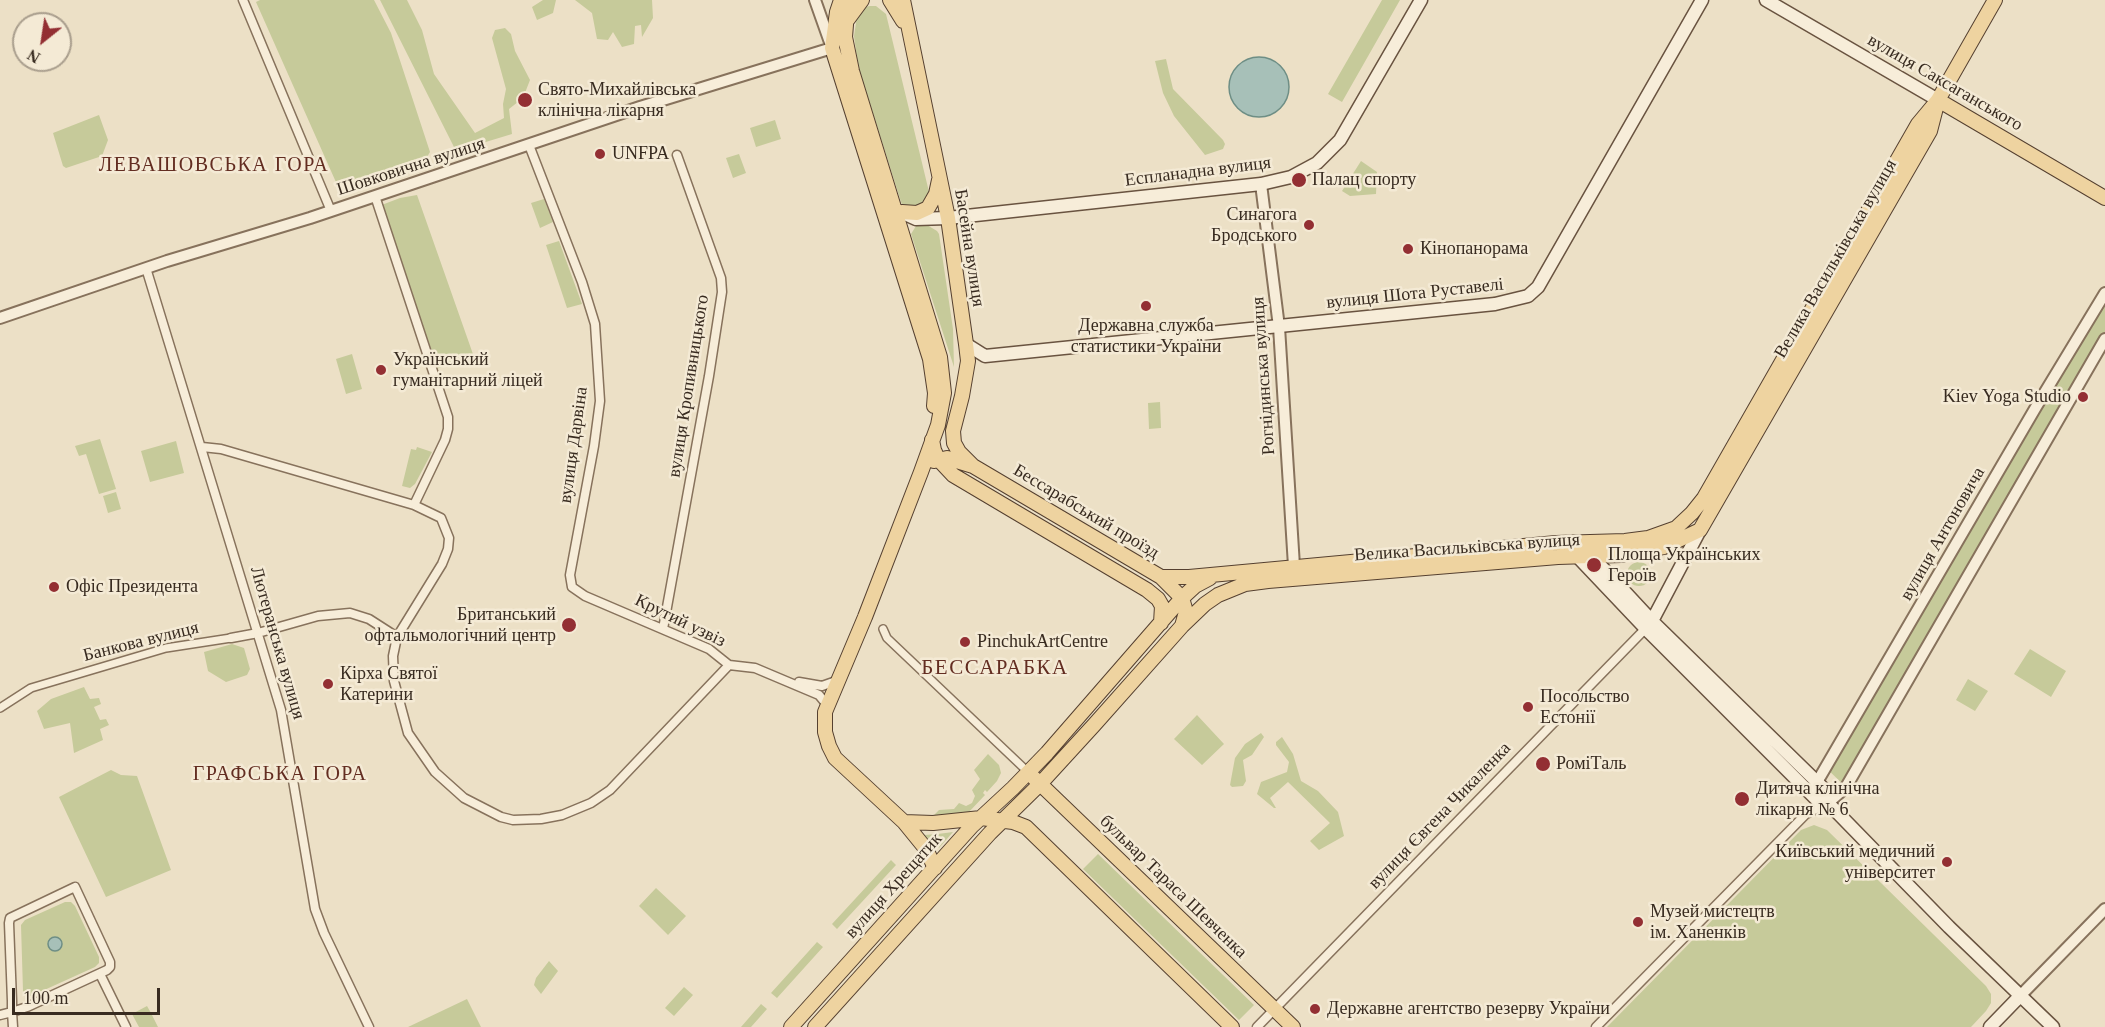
<!DOCTYPE html>
<html>
<head>
<meta charset="utf-8">
<style>
	body { margin:0 }
	#map { position:relative; width:2105px; height:1027px; overflow:hidden; background:#ece0c6; font-family:Georgia,serif }
	canvas { display:block }
	.north { position:absolute; left:12px; top:12px; width:60px; height:60px; box-sizing:border-box; background:#f4ead5; border:2px solid #a99e8d; border-radius:50%; rotate:210deg; font-size:16px; font-weight:700; line-height:24px; text-align:center; color:#382b20 }
	.north::after { content:''; display:block; margin:auto; width:21px; height:27px; background:#932f33; clip-path:polygon(50% 0,100% 100%,50% 72%,0 100%) }
	.scale { position:absolute; left:12px; top:988px; width:148px; height:27px; box-sizing:border-box; border:3px solid #382b20; border-top:0; padding-left:8px; font-size:18px; line-height:21px; white-space:nowrap; color:#382b20; -webkit-text-stroke:4px #f4ead5; paint-order:stroke }
</style>
</head>
<body>
<div id="map">
<canvas width="2105" height="1027"></canvas>
<div class="north">N</div>
<div class="scale">100 m</div>
</div>
<script>
const ctx = document.querySelector('canvas').getContext('2d');
ctx.lineJoin = 'round';
function fill(path, color) { ctx.fillStyle = color; ctx.fill(path, 'evenodd'); }
const toPath = rows => new Path2D(rows.map(r => 'M' + r).join(''));
function strokePath(path, color, width, dash) { ctx.strokeStyle = color; ctx.lineWidth = width; ctx.lineCap = dash ? 'butt' : 'round'; ctx.setLineDash(dash || []); ctx.stroke(path); }
function write(font, color, halo, rows, align = 'center') {
  ctx.font = font + ' Georgia,serif'; ctx.lineWidth = 5; ctx.setLineDash([]); ctx.textBaseline = 'middle'; ctx.strokeStyle = halo; ctx.fillStyle = color; for (const [text, x, y, turn = 0] of rows) {
    ctx.save(); ctx.translate(x, y); ctx.rotate((+turn || 0) * Math.PI / 180); ctx.textAlign = isNaN(turn) ? turn : align; if (halo) ctx.strokeText(text, 0, 0); ctx.fillText(text, 0, 0); ctx.restore();
  }
}
fill(toPath([
	[260,0,374,0,391,33,430,152,424,162,339,189,256,2],
	[380,0,407,0,422,30,434,74,475,133,504,118,503,104,506,89,492,38,495,30,505,28,511,34,515,51,530,80,523,98,509,109,512,134,456,151],
	[543,0,556,0,553,13,537,20,532,7],
	[575,0,652,0,653,18,642,37,641,25,635,26,634,44,622,47,613,32,608,40,597,39,592,13],
	[1382,0,1400,0,1342,102,1328,94],
	[870,6,876,6,886,14,930,196,923,208,903,206,901,202,858,66,854,36,856,23,857,16,865,7],
	[1166,59,1173,89,1223,140,1225,144,1223,149,1205,155,1174,116,1163,93,1155,61],
	[99,115,108,140,102,156,66,168,63,166,53,133],
	[775,120,781,139,756,147,750,128],
	[739,154,746,173,733,178,726,158],
	[1361,161,1377,172,1376,194,1350,196,1342,191],
	[417,195,474,357,433,370,379,206,400,198],
	[544,199,553,222,540,228,531,203],
	[927,225,937,231,939,234,953,329,954,367,911,234,916,226],
	[559,241,582,304,567,308,546,245],
	[2105,293,2105,339,1846,787,1826,768],
	[352,354,362,389,346,394,336,359],
	[1160,402,1161,428,1149,429,1148,403],
	[100,439,116,489,99,494,86,454,79,456,75,446],
	[176,441,184,473,150,482,141,451],
	[417,447,432,452,415,484,410,488,402,486,411,449,416,450],
	[116,492,121,509,108,513,103,496],
	'1627 574a12 12 0 1 1 24 0a12 12 0 1 1-24 0Z',
	[232,644,244,648,250,669,247,675,226,682,208,671,204,652],
	[2030,649,2066,671,2051,697,2014,674],
	[1968,679,1988,691,1975,711,1956,700],
	[84,687,90,699,99,698,101,704,94,707,100,720,106,719,109,725,100,729,103,740,74,753,70,723,44,729,37,711,51,699],
	[1197,715,1224,744,1202,765,1174,739],
	[1261,733,1264,737,1252,755,1243,760,1246,781,1243,786,1232,787,1230,785,1235,758,1245,744],
	[1282,737,1293,754,1301,781,1318,791,1338,812,1344,836,1319,850,1310,841,1330,823,1288,782,1270,798,1276,808,1274,808,1257,794,1261,782,1287,772,1289,762,1276,745,1276,742],
	[988,754,999,765,1001,773,997,781,987,792,985,790,983,793,985,795,968,813,932,817,939,810,954,809,959,803,966,806,972,803,975,796,972,790,980,779,974,770],
	[111,770,121,775,137,776,171,870,106,897,59,797],
	[1814,825,1827,830,1986,986,1991,994,1991,1003,1986,1011,1971,1027,1607,1027,1801,830],
	[953,832,939,848,924,835,938,834],
	[1098,854,1254,1005,1239,1020,1083,869],
	[891,860,896,865,837,929,832,924],
	[656,888,686,916,668,935,639,906],
	[65,902,71,902,75,906,99,957,99,963,95,967,31,996,26,996,23,991,21,925,25,920],
	[817,942,823,947,777,998,771,993],
	[549,961,558,971,541,994,534,985,536,978],
	[684,987,693,995,674,1016,665,1008],
	[467,999,481,1027,408,1027],
	[761,1004,767,1009,751,1027,741,1027],
	[147,1006,151,1013,158,1027,139,1027,132,1014]
]), '#c6ca9a');
const water = toPath([
	'1229 87a30 30 0 1 1 60 0a30 30 0 1 1-60 0Z',
	'48 944a7 7 0 1 1 14 0a7 7 0 1 1-14 0Z'
]);
fill(water, '#a7c0b8');
strokePath(water, '#6e8e85', 1.5);
const pedestrian = toPath([
	[883,629,887,638,1028,772],
	[0,708,31,688,166,648,231,638]
]);
const minor = toPath([
	[243,0,331,211],
	[529,145,582,282,595,324,600,401,594,446,570,575,572,587,585,596,709,649,729,665,755,668,819,695,828,706],
	[375,196,448,417,448,429,445,440,414,505],
	[146,268,281,710,315,909,324,933,369,1027],
	[202,447,221,449,414,505,441,518,449,538,448,549,442,564,397,637,393,656,394,681,408,733,435,772,464,798,501,817,513,820,541,819,562,815,591,803,610,790,729,665],
	[663,629,709,376,722,292,721,278,677,155],
	[231,638,258,633,318,616,350,613,369,619,397,637],
	[799,682,822,686,839,680],
	[100,974,126,1027],
	[0,1015,12,1012,27,1007,107,970,110,967,110,962,75,887,10,918,9,923,12,1001,12,1012,13,1027],
	[1257,1027,1648,626],
	[1596,1027,1806,814,1828,803]
]);
const tertiary = toPath([
	[815,0,832,48],
	[1261,184,1279,327,1294,566],
	[0,318,167,261,310,218,640,107,832,48],
	[1813,789,2036,407,2105,293],
	[1828,803,1846,787,2105,339],
	[2021,995,2105,909]
]);
const secondary = toPath([
	[1766,0,1938,100],
	[905,214,916,219,948,218,1261,184,1291,177,1317,163,1340,140,1421,0],
	[966,344,985,356,1495,304,1528,296,1538,287,1702,0],
	[1577,550,1577,556,1650,633,1817,800,1828,803,1949,927,2053,1027],
	[1588,552,1652,621,1817,782,1826,791,1828,803],
	[1652,621,1700,530],
	[1990,1027,2021,995]
]);
const primary = toPath([
	[841,0,837,12,832,48,930,359,935,393,934,406],
	[848,0,845,37,852,71,940,357,944,393,938,425,921,472,865,617,825,712,825,732,829,746,835,758,904,822,926,849,935,868],
	[890,0,903,21],
	[903,0,948,218,966,344,968,361,962,396,953,431,954,443,959,452,973,466],
	[848,19,862,0],
	[1938,100,2105,198],
	[902,212,917,213,928,208,936,194,939,180],
	[932,440,934,450,938,459,953,475,1147,590,1158,599,1162,606,1161,623],
	[934,461,947,458,973,466,1161,577,1182,598,1186,612,1182,626],
	[1161,577,1189,577,1556,543,1625,541,1648,538,1676,528,1692,513,1704,498,1918,124,1938,100,1995,0],
	[1034,778,1293,1027],
	[904,822,933,823,981,818,1013,822,1026,827,1232,1027],
	[791,1027,972,826,1013,788,1047,753,1182,598,1195,586,1210,578],
	[815,1027,990,833,1040,784,1094,725,1182,626,1205,604,1218,595,1245,584,1268,581,1558,557,1621,555,1664,547,1700,530,1930,131,1938,100]
]);
strokePath(pedestrian, '#87725c', 10);
strokePath(minor, '#87725c', 11);
strokePath(tertiary, '#87725c', 14);
strokePath(secondary, '#695340', 15);
strokePath(primary, '#554030', 16);
strokePath(pedestrian, '#f7edd9', 7);
strokePath(minor, '#f7edd9', 8);
strokePath(tertiary, '#f7edd9', 10);
strokePath(secondary, '#f7edd9', 12);
strokePath(primary, '#eed3a0', 14);
for (const [x, y, r, color] of [
	[525,100,8,"#932f33"],
	[600,154,6,"#932f33"],
	[1299,180,8,"#932f33"],
	[1309,225,6,"#932f33"],
	[1408,249,6,"#932f33"],
	[1146,306,6,"#932f33"],
	[381,370,6,"#932f33"],
	[2083,397,6,"#932f33"],
	[1594,565,8,"#932f33"],
	[54,587,6,"#932f33"],
	[569,625,8,"#932f33"],
	[965,642,6,"#932f33"],
	[328,684,6,"#932f33"],
	[1528,707,6,"#932f33"],
	[1543,764,8,"#932f33"],
	[1742,799,8,"#932f33"],
	[1947,862,6,"#932f33"],
	[1638,922,6,"#932f33"],
	[1315,1009,6,"#932f33"]
]) { const dot = new Path2D(); dot.arc(x, y, r, 0, 2 * Math.PI); ctx.fillStyle = color; ctx.fill(dot); strokePath(dot, '#f4ead5', 2); }
write('18px', '#382b20', '#f4ead5', [
	["вулиця Саксаганського",1945,83,30],
	["Шовковична вулиця",411,167,-18],
	["Еспланадна вулиця",1198,172,-7],
	["Басейна вулиця",969,248,81],
	["Велика Васильківська вулиця",1836,259,-60],
	["вулиця Шота Руставелі",1415,294,-6],
	["Рогнідинська вулиця",1264,376,-94],
	["вулиця Кропивницького",689,386,-81],
	["вулиця Дарвіна",574,445,-82],
	["Бессарабський проїзд",1086,512,31],
	["вулиця Антоновича",1943,534,-60],
	["Велика Васильківська вулиця",1467,548,-4],
	["Крутий узвіз",680,621,26],
	["Банкова вулиця",141,642,-14],
	["Лютеранська вулиця",277,643,74],
	["вулиця Євгена Чикаленка",1440,816,-46],
	["вулиця Хрещатик",894,886,-48],
	["бульвар Тараса Шевченка",1173,887,44]
]);
write('18px', '#382b20', '#f4ead5', [
	["Свято-Михайлівська",538,90],
	["клінічна лікарня",538,111],
	["UNFPA",612,154],
	["Палац спорту",1312,180],
	["Синагога",1297,215,"right"],
	["Бродського",1297,236,"right"],
	["Кінопанорама",1420,249],
	["Державна служба",1146,326,"center"],
	["статистики України",1146,347,"center"],
	["Український",393,360],
	["гуманітарний ліцей",393,381],
	["Kiev Yoga Studio",2071,397,"right"],
	["Площа Українських",1608,555],
	["Героїв",1608,576],
	["Офіс Президента",66,587],
	["Британський",556,615,"right"],
	["офтальмологічний центр",556,636,"right"],
	["PinchukArtCentre",977,642],
	["Кірха Святої",340,674],
	["Катерини",340,695],
	["Посольство",1540,697],
	["Естонії",1540,718],
	["РоміТаль",1556,764],
	["Дитяча клінічна",1756,789],
	["лікарня № 6",1756,810],
	["Київський медичний",1935,852,"right"],
	["університет",1935,873,"right"],
	["Музей мистецтв",1650,912],
	["ім. Ханенків",1650,933],
	["Державне агентство резерву України",1327,1009]
], 'left');
ctx.letterSpacing = '1.5px';
write('20px', '#632d21', '#f4ead5', [
	["ЛЕВАШОВСЬКА ГОРА",214,166],
	["ГРАФСЬКА ГОРА",280,775]
]);
ctx.letterSpacing = '0px';
ctx.letterSpacing = '1.5px';
write('21px', '#632d21', '#f4ead5', [
	["БЕССАРАБКА",995,668]
]);
ctx.letterSpacing = '0px';
</script>
</body>
</html>
